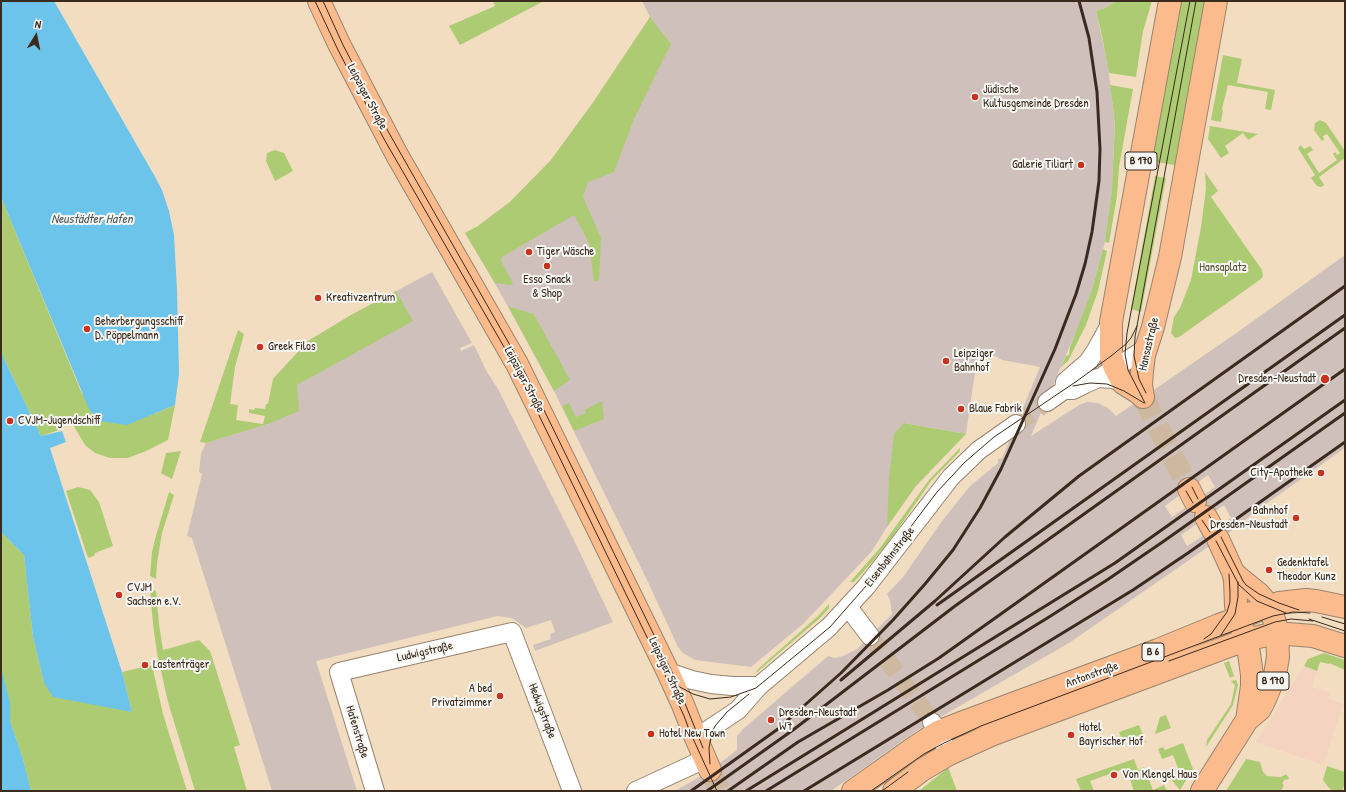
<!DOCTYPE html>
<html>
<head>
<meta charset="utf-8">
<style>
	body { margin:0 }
	#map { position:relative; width:1346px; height:792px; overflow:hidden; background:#f3ddc0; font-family:"Patrick Hand",sans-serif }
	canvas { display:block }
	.frame { position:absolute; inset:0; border:2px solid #3b2a1e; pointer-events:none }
	.north { position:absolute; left:16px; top:16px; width:40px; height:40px; -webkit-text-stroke:3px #f6f6f2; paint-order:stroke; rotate:10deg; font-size:11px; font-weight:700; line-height:16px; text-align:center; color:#3b2a1e }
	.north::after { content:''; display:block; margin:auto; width:14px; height:18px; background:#3b2a1e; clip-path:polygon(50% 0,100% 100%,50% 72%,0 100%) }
</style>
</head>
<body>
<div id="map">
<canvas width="1346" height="792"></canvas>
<div class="frame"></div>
<div class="north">N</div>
</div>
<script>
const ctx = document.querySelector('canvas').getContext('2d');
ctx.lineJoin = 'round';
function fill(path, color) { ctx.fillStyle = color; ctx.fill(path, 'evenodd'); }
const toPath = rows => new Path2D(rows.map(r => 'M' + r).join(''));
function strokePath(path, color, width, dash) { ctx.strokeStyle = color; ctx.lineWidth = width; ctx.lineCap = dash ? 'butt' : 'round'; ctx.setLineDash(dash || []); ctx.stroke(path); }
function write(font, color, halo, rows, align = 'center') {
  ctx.font = font + ' "Patrick Hand",sans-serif'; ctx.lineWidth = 4; ctx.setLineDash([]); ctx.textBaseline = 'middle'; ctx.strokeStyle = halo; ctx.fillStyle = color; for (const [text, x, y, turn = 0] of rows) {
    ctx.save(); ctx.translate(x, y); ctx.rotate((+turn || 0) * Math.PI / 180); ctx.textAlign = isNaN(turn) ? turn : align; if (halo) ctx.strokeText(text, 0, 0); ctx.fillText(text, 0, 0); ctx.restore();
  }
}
fill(toPath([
	[1304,666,1317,671,1312,687,1330,692,1328,699,1343,704,1323,765,1256,742]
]), '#f4d3c0');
fill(toPath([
	[642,1,1116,1,1105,8,1096,11,1108,66,1114,116,1115,117,1112,188,1105,242,1092,290,1082,318,1031,436,1079,405,1087,402,1098,403,1108,408,1116,416,1235,334,1345,255,1345,448,1256,511,1237,527,1069,643,918,730,831,791,675,791,708,772,737,750,737,736,743,729,828,656,835,658,843,656,857,649,892,614,890,600,887,594,903,577,942,521,970,486,998,463,998,459,1002,458,1040,367,1002,360,991,354,978,352,966,434,904,423,887,527,872,551,824,602,803,624,751,667,695,660,683,653,678,647,647,580,554,391,501,294,465,233,478,226,510,202,551,160,592,104,650,17],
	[1208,475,1215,487,1172,517,1165,506],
	[1224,505,1231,518,1187,546,1181,535],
	[432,272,472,343,460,348,461,351,474,345,487,372,498,389,572,536,613,622,535,651,533,645,551,639,550,634,555,632,551,620,526,628,512,618,497,616,316,661,357,791,272,791,192,538,187,536,202,474,199,472,201,453,206,443,268,424,273,379,308,341,351,315]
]), '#d0c0bc');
fill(toPath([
	[493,1,544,1,460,45,449,26,495,6],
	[1116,1,1152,1,1143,31,1136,77,1109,73,1102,36,1096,11,1105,8],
	[1178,1,1210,1,1180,166,1150,161],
	[650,17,671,44,634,119,614,172,588,182,583,197,601,238,599,280,594,282,589,243,574,215,502,257,501,261,513,284,511,285,495,283,465,233,478,226,510,202,551,160,592,104],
	[1223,55,1242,59,1237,83,1275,90,1271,110,1265,109,1268,92,1228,85,1222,109,1223,110,1221,122,1211,120],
	[1110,85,1133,89,1119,167,1117,196,1109,243,1105,242,1112,188,1115,122],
	[1320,120,1326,123,1345,151,1345,158,1319,177,1324,185,1321,187,1317,186,1311,178,1315,175,1298,148,1301,145,1304,149,1310,146,1313,150,1307,154,1319,173,1337,160,1333,154,1335,152,1337,155,1340,153,1327,134,1323,136,1324,140,1322,141,1314,130,1315,123],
	[1210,126,1258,134,1248,140,1243,133,1225,146,1229,153,1221,158,1208,139],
	[275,150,284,153,293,171,275,181,266,161,267,153],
	[1205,172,1218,191,1211,197,1262,270,1263,276,1261,279,1179,337,1175,338,1171,333,1174,317,1180,308,1191,280,1201,227,1206,189],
	[1155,176,1166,178,1141,312,1131,309],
	[1,197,82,394,154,414,175,405,168,440,146,451,128,458,110,458,95,453,85,445,69,418,59,423,62,429,41,436,4,359,1,349],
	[1103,249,1107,251,1098,291,1086,325,1068,361,1061,367,1066,356,1069,355,1070,347,1092,290],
	[396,291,413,321,297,385,299,411,268,424,206,443,200,442,238,330,244,334,235,367,230,404,238,405,236,420,263,424,265,416,249,413,249,409,254,410,255,408,265,409,266,404,268,404,273,379,308,341,351,315],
	[508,306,533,314,536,318,570,380,554,391],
	[602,401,604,419,574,431,562,406,569,403,576,417,586,413,585,410],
	[904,423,966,434,916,486,887,527,889,479,894,434],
	[960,448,960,451,931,481,893,536,873,561,854,582,850,582,880,548,929,480],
	[181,451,172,479,161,473,166,453],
	[78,487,90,490,99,502,113,546,95,553,94,556,88,558,66,491],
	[169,492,174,495,162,533,157,563,156,579,150,576,152,552,155,539],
	[1,532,24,555,33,637,44,683,132,712,122,672,152,665,163,714,187,791,31,791,23,759,11,724,1,667],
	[150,588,156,591,159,624,163,650,199,640,210,651,240,745,234,747,247,791,195,791,168,702,157,653,153,624],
	[829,604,829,608,820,618,756,673,757,670,818,616],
	[1324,653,1345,660,1345,670,1329,663,1329,664,1320,662,1317,671,1304,666,1308,659],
	[1229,661,1234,676,1230,678,1224,663],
	[1236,680,1238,685,1233,705,1206,747,1207,740,1231,704,1235,685,1231,681],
	[1166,715,1171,728,1155,734,1160,717],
	[1139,725,1147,744,1140,735,1123,742,1119,732],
	[1183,743,1193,769,1180,790,1170,778,1180,773,1173,755,1162,759,1158,749,1163,747,1165,750],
	[1134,759,1138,770,1144,767,1153,790,1164,785,1167,791,1134,791,1126,768,1090,781,1094,791,1081,791,1076,779],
	[1246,759,1260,762,1263,772,1267,776,1281,777,1286,774,1289,778,1287,780,1285,779,1282,784,1284,785,1281,791,1226,791],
	[1327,766,1345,772,1345,783,1342,791,1333,791,1328,787,1323,780],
	[948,767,957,791,919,791,944,771]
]), '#accb73');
fill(toPath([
	[1,1,54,1,154,175,162,190,169,211,174,235,177,290,179,374,175,405,127,425,99,421,89,409,1,197],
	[1,349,4,359,41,436,62,431,66,442,50,448,122,672,132,712,53,697,44,683,33,637,24,555,1,532],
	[1,667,10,703,10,716,11,724,23,759,31,791,1,791]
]), '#6cc4ea');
strokePath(toPath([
	[1016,424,1047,402],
	[870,636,932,722]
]), '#ceb9a0', 18, [18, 9]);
strokePath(toPath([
	[1143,397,1189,489],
	[710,770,720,791]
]), '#ceb9a0', 22, [22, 11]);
const minor = toPath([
	[1104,375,1134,356,1142,351,1149,340],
	[1064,390,1065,382,1088,362,1095,352,1111,323],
	[1047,402,1064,390,1073,390,1085,384,1098,378,1113,379,1123,383],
	[848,607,870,636],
	[668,672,692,680,711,684,732,686,759,686],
	[932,722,949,754],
	[696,738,738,710,759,686,829,627,866,587,951,477,979,450,1016,424],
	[375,791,339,672,512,632,572,791],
	[636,791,705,759]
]);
const major = toPath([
	[319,1,339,44,397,155,517,364,668,672,683,705,696,738,710,770],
	[1143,397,1139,393,1123,383,1115,368,1111,356,1111,322,1170,1],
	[1143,397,1141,385,1142,371,1144,355,1153,327,1170,257,1216,1],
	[1189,489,1195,501],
	[1206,517,1213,530],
	[1233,572,1235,580,1236,606,1249,653,1252,675,1252,686,1247,720],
	[853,791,911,750,938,732,961,723,1158,650,1219,625,1279,603,1306,600,1316,601,1345,607],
	[894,791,922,770,949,754,991,735,1245,640,1267,635,1288,634,1313,636,1345,646],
	[1202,791,1247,720,1260,709,1265,699,1275,675,1278,657,1277,629,1270,607,1259,594,1238,577,1233,572,1218,539]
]);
strokePath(minor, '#97846f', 20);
strokePath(major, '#97846f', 24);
strokePath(minor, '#fff', 18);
strokePath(major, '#fbbb8c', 22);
strokePath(toPath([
	[315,1,338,50,384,139,515,366,661,666,684,716,690,732,717,791],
	[323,1,343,45,389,133,519,361,543,408,674,676,703,748],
	[1073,386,1090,383,1107,384,1124,391,1144,403],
	[1146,393,1139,379,1136,365,1134,356,1135,337,1196,1],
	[1145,403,1128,370,1125,354,1127,333,1190,1],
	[1192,487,1198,499],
	[1186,491,1193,503],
	[1209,515,1216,528],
	[1202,520,1210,532],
	[1221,537,1243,581,1246,585,1259,594,1279,603,1299,610],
	[1216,541,1239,585,1257,601,1286,613],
	[1322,617,1345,624],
	[1309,619,1345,631],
	[1221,635,1235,614,1238,597,1238,582],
	[1204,639,1211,634,1227,612,1230,602,1230,592,1229,574],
	[1169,661,1275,622,1291,619,1313,621],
	[678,686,693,694,710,699,731,697,756,688,830,627,866,586,937,492,965,462,994,437,1077,381,1111,356,1126,344,1131,338,1137,326],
	[710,764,709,748,712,732,715,726,727,712,749,694],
	[871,791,924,754,944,743,981,726,1273,616,1293,612,1310,613],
	[882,791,908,772]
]), '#3b2a1e', 1);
strokePath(toPath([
	[937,605,1345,315],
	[841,680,935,601,1005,537,1079,476,1345,286],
	[780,727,841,673,893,620,925,584,953,550,980,508,1001,469,1055,349,1076,294,1085,264,1092,232,1099,181,1100,149,1097,92,1089,38,1079,1],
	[691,791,785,724],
	[707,791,793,730,955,606,1345,328],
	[728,791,798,742,888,690,939,658,1345,369],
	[746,791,1115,563,1345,400],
	[766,791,1049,617,1107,580,1164,541,1345,413],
	[804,791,1133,590,1188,553,1345,442]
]), '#3b2a1e', 3);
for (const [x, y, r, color] of [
	[975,97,4,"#c8321e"],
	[1081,165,4,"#c8321e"],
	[529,252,4,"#c8321e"],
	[547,266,4,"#c8321e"],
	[318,298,4,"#c8321e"],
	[87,329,4,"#c8321e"],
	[260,347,4,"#c8321e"],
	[946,361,4,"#c8321e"],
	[1325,379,5,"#c8321e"],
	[961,409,4,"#c8321e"],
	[10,421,4,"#c8321e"],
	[1321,473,4,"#c8321e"],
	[1296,518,4,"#c8321e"],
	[1269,570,4,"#c8321e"],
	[119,595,4,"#c8321e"],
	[145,665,4,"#c8321e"],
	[500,696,4,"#c8321e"],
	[771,720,4,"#c8321e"],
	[651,734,4,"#c8321e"],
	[1071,735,4,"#c8321e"],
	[1114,775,4,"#c8321e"]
]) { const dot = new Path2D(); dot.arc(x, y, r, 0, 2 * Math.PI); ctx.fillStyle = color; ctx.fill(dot); strokePath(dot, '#f6f6f2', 1.5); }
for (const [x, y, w] of [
	[1141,161,32],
	[1153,652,22],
	[1273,681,32]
]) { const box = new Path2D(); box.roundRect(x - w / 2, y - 9, w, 18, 3); ctx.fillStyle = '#f6f6f2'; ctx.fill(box); strokePath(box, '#3b2a1e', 1); }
write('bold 11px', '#3b2a1e', null, [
	["B 170",1141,161],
	["B 6",1153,652],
	["B 170",1273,681]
]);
write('12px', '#3b2a1e', '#f6f6f2', [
	["Jüdische",983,90],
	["Kultusgemeinde Dresden",983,104],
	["Galerie Tiliart",1073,165,"right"],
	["Tiger Wäsche",537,252],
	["Esso Snack",547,280,"center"],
	["& Shop",547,294,"center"],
	["Kreativzentrum",326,298],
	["Beherbergungsschiff",95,322],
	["D. Pöppelmann",95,336],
	["Greek Filos",268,347],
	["Leipziger",954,354],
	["Bahnhof",954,368],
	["Dresden-Neustadt",1316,379,"right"],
	["Blaue Fabrik",969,409],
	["CVJM-Jugendschiff",18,421],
	["City-Apotheke",1313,473,"right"],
	["Bahnhof",1288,511,"right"],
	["Dresden-Neustadt",1288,525,"right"],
	["Gedenktafel",1277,563],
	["Theodor Kunz",1277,577],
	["CVJM",127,588],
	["Sachsen e.V.",127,602],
	["Lastenträger",153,665],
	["A bed",492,689,"right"],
	["Privatzimmer",492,703,"right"],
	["Dresden-Neustadt",779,713],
	["W7",779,727],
	["Hotel",1079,728],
	["Bayrischer Hof",1079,742],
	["Hotel New Town",659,734],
	["Von Klengel Haus",1122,775]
], 'left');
write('12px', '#3b2a1e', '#f6f6f2', [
	["Leipziger Straße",367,97,62],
	["Hansastraße",1149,344,-77],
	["Leipziger Straße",524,380,62],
	["Eisenbahnstraße",890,557,-52],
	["Ludwigstraße",425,652,-13],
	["Leipziger Straße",667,671,65],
	["Antonstraße",1092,675,-20],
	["Hedwigstraße",542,711,69],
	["Hafenstraße",357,732,73]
]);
write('12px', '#575233', '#f6f6f2', [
	["Hansaplatz",1223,268]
]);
write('italic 13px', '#4a585b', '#f6f6f2', [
	["Neustädter Hafen",92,220]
]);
</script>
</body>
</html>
